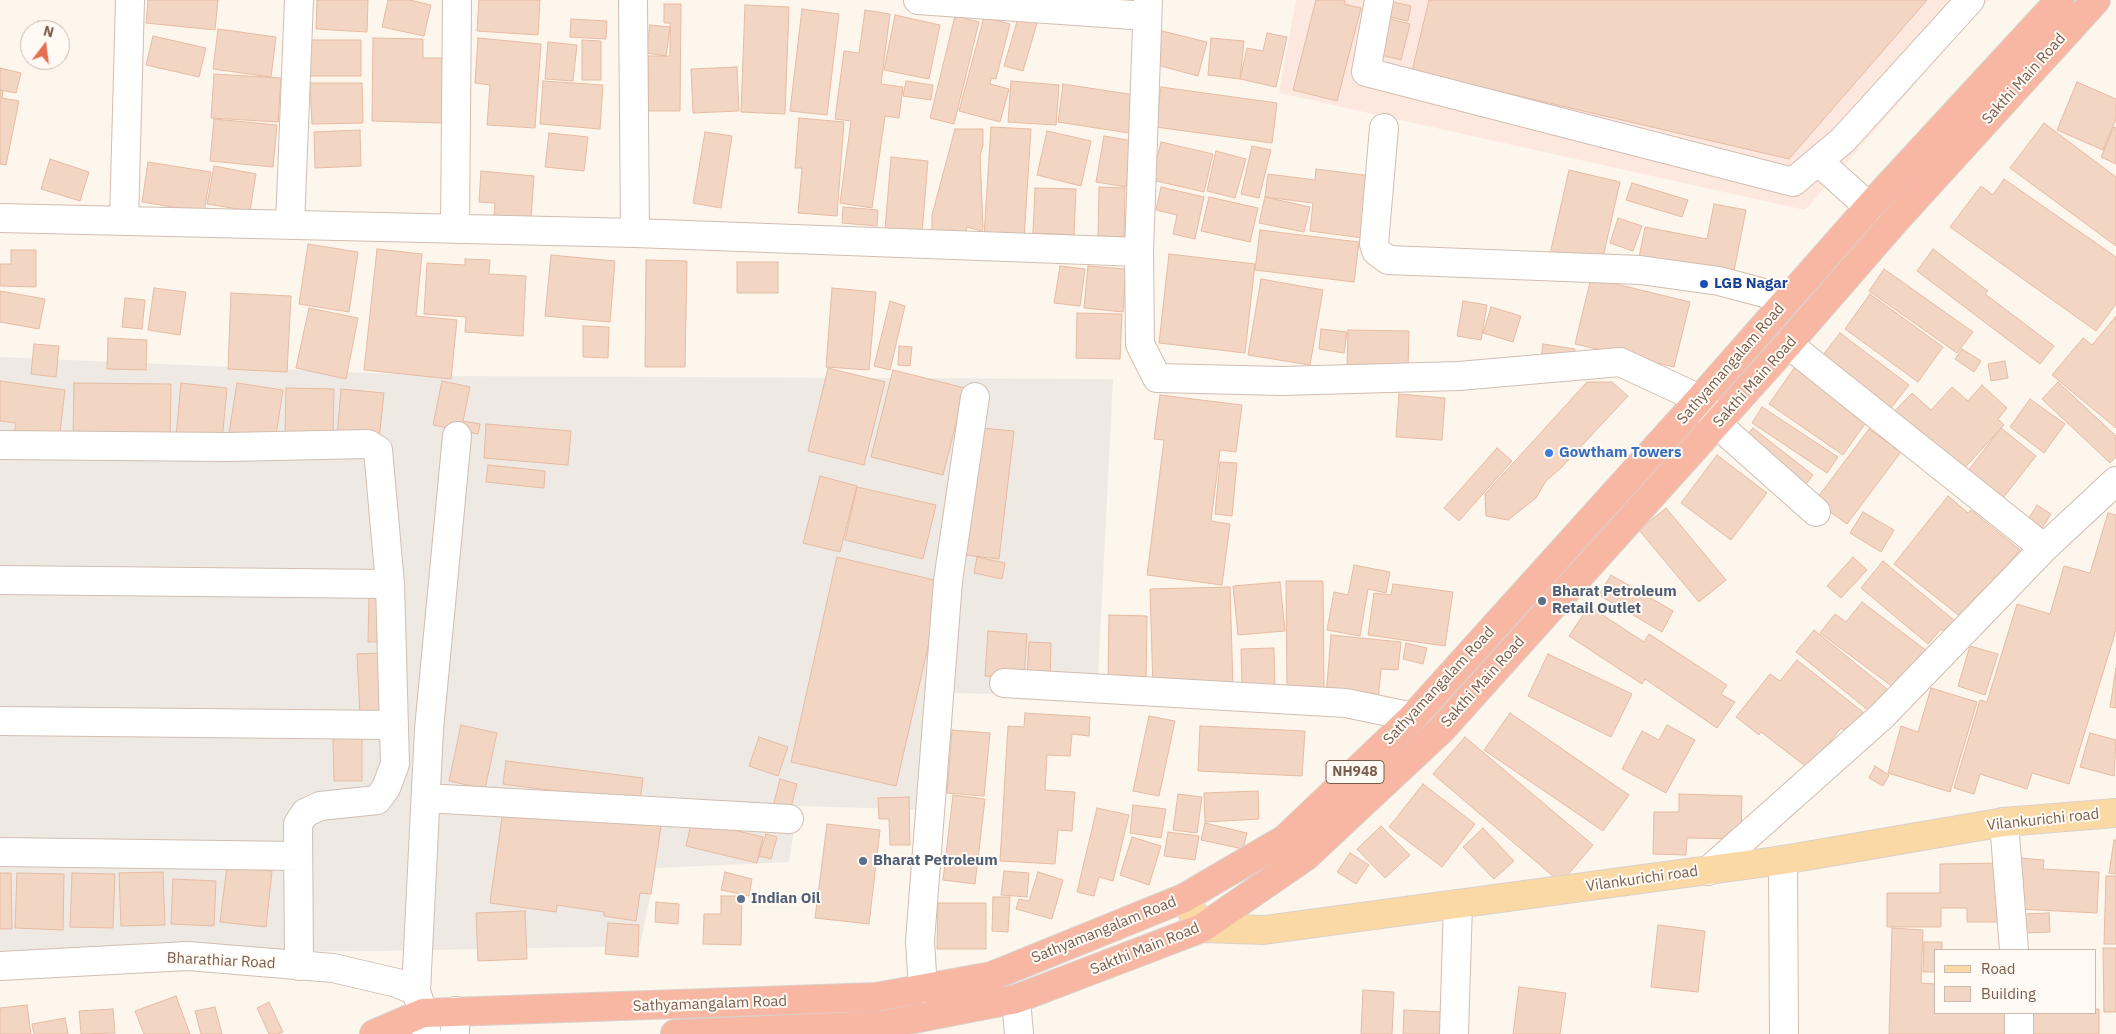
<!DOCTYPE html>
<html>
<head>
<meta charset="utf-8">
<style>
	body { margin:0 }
	#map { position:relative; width:2116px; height:1034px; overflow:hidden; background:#fdf6ec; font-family:"IBM Plex Sans",sans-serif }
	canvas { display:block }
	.legend { position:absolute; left:1934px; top:949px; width:162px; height:65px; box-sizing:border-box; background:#fffaf3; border:1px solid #cabbb1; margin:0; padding:6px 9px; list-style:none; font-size:15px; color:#7a5c4d }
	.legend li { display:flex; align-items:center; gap:10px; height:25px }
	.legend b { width:25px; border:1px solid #cabbb1 }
	.north { position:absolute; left:20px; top:20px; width:50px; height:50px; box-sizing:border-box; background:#fffaf3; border:1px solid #cabbb1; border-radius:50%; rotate:15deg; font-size:14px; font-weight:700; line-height:20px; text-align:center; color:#7a5c4d }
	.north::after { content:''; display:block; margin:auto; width:18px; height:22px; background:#e76f51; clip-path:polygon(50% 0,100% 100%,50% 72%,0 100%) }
</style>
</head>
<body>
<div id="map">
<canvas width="2116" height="1034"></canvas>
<ul class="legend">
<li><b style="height:6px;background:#fbd9a5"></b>Road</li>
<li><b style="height:14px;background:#f3d5c3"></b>Building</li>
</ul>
<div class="north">N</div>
</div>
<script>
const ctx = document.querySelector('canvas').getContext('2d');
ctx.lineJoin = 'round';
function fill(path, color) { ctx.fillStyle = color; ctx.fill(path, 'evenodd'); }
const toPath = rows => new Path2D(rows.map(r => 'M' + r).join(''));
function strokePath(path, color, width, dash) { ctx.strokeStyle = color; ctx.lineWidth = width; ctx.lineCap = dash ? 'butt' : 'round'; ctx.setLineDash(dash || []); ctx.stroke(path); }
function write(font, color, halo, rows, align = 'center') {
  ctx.font = font + ' "IBM Plex Sans",sans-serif'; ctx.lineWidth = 4; ctx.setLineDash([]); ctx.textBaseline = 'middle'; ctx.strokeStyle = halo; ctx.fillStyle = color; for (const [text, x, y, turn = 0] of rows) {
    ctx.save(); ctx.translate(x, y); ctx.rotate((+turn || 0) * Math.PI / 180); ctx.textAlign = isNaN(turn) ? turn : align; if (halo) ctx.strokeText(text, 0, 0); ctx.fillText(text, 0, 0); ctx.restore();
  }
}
fill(toPath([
	[1296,0,1989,0,1805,210,1279,93]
]), '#fde8e0');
fill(toPath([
	[0,357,440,376,1113,379,1097,696,946,693,937,810,798,806,789,862,656,868,640,946,381,951,0,952]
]), '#efe9e4');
const building = toPath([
	[148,0,218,0,215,30,146,23,148,0],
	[317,0,368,0,367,32,316,29,317,0],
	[388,0,410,0,431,5,424,36,382,27,388,0],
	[479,0,540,0,538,35,477,31,479,0],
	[1316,0,1345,0,1344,4,1361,8,1337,101,1293,90,1316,0],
	[1429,0,1927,0,1789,159,1412,71,1429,0],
	[1388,1,1411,6,1408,21,1385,16,1388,1],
	[664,4,681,4,680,111,648,111,648,56,670,56,670,23,664,23,664,4],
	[745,5,789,7,785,114,741,112,745,5],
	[802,9,839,14,827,115,790,111,802,9],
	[865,10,890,14,881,84,903,87,899,118,885,116,872,208,840,203,851,121,835,119,844,51,859,53,865,10],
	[895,15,940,25,929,79,884,70,895,15],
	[955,16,979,22,954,124,930,118,955,16],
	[984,17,1010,24,996,79,991,78,990,84,1009,89,1000,122,959,111,984,17],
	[1018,18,1037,23,1023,71,1004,66,1018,18],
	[571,19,607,21,606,39,570,37,571,19],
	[1390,19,1410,24,1401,60,1381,55,1390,19],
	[38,21,61,26,60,30,36,30,38,21],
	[650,25,670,27,666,56,646,53,650,25],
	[218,29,276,37,271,77,213,69,218,29],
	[1162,31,1207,42,1198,76,1153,64,1162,31],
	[1267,33,1287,37,1276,87,1240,79,1247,48,1263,51,1267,33],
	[153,36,206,48,199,77,146,65,153,36],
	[373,38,423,39,423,58,444,58,443,123,372,121,373,38],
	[478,38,541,44,535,128,487,125,490,85,475,83,478,38],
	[1211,38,1244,41,1240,79,1208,75,1211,38],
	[309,40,361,40,361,76,310,76,309,40],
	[582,40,601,41,601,80,582,80,582,40],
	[548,42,577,45,573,81,545,79,548,42],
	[737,67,739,111,693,113,691,69,737,67],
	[0,68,21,73,16,93,0,90,0,68],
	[214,74,281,78,278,122,211,118,214,74],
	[543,81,603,85,600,129,540,124,543,81],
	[906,81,933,85,931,100,903,96,906,81],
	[1011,81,1059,85,1056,125,1008,122,1011,81],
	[2077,82,2116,99,2116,119,2103,150,2057,130,2077,82],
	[310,83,362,83,363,123,312,124,310,83],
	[1063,84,1135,95,1129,133,1058,122,1063,84],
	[1161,87,1277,103,1272,143,1156,127,1161,87],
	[0,90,3,91,2,98,19,101,6,165,0,164,0,90],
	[799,118,844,122,837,216,798,213,802,168,795,168,799,118],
	[214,119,277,125,273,167,210,161,214,119],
	[2044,123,2116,177,2116,246,2010,168,2044,123],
	[991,127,1031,129,1024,239,984,236,991,127],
	[2114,127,2116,128,2116,164,2101,157,2114,127],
	[955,129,983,129,983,146,980,155,983,227,982,231,967,227,966,233,932,233,932,215,955,129],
	[360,130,361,166,315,168,314,132,360,130],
	[1047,131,1091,141,1081,186,1037,175,1047,131],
	[705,132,732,136,721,208,693,203,705,132],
	[549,133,588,137,584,171,545,167,549,133],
	[1104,136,1133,141,1126,187,1096,182,1104,136],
	[1161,142,1213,154,1204,192,1152,180,1161,142],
	[1252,146,1271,150,1259,198,1241,194,1252,146],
	[1216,151,1246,159,1235,198,1207,191,1216,151],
	[891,157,928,161,922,233,885,230,891,157],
	[50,159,89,172,80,201,41,189,50,159],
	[148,162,211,172,204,212,142,202,148,162],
	[214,166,256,174,250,211,207,204,214,166],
	[1316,169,1371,176,1363,238,1310,231,1313,203,1265,197,1268,174,1315,180,1316,169],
	[1569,170,1620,182,1601,266,1550,254,1569,170],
	[481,171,534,176,531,219,494,215,495,203,479,202,481,171],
	[2004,179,2116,257,2116,304,2096,331,1950,227,1981,186,1993,195,2004,179],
	[1632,183,1688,200,1682,217,1626,200,1632,183],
	[1099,187,1125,188,1124,237,1098,236,1099,187],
	[1161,187,1204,197,1195,239,1173,234,1177,215,1156,210,1161,187],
	[1035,188,1076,189,1074,235,1033,233,1035,188],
	[1209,197,1258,208,1250,242,1201,231,1209,197],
	[1265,197,1310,207,1304,232,1259,223,1265,197],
	[1714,204,1746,210,1732,281,1638,263,1645,227,1707,239,1714,204],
	[843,207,878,210,877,226,842,223,843,207],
	[1618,218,1642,226,1633,251,1610,243,1618,218],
	[1260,230,1359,242,1354,282,1255,270,1260,230],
	[308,244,358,252,349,312,299,304,308,244],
	[377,249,422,254,416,316,457,320,451,379,364,370,377,249],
	[1933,249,1988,291,1985,294,2054,346,2040,364,1917,271,1933,249],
	[11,250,36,250,36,287,0,286,0,264,11,264,11,250],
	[1169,254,1255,264,1245,353,1159,343,1169,254],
	[551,255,615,261,610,322,545,316,551,255],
	[465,259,490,260,489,274,526,276,523,336,465,332,466,317,424,314,427,263,465,265,465,259],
	[646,260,687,261,685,367,645,367,646,260],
	[737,262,778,262,778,293,737,293,737,262],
	[1060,266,1085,269,1080,306,1054,303,1060,266],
	[1088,266,1126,269,1123,312,1084,308,1088,266],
	[1884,269,1973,332,1957,353,1869,291,1884,269],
	[1591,278,1690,302,1674,367,1575,344,1591,278],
	[1261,279,1323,290,1310,365,1248,355,1261,279],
	[154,288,186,292,180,335,148,330,154,288],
	[832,288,876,292,869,370,826,367,832,288],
	[0,291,45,299,39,329,0,322,0,291],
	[231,293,291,296,287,372,228,369,231,293],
	[1870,294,1943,347,1918,382,1845,329,1870,294],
	[125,298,145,300,142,329,122,327,125,298],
	[890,301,905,306,890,370,874,366,890,301],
	[1463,301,1487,305,1481,340,1457,336,1463,301],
	[1491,307,1521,316,1513,342,1483,333,1491,307],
	[309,308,358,318,346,379,296,368,309,308],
	[1077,313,1122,314,1120,359,1076,358,1077,313],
	[2116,316,2116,428,2052,375,2083,338,2092,345,2116,316],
	[583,326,609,327,608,358,583,357,583,326],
	[1321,329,1347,332,1344,353,1319,349,1321,329],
	[1348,330,1409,331,1408,369,1347,368,1348,330],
	[1840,333,1909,385,1888,412,1819,360,1840,333],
	[108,338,147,340,146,370,107,369,108,338],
	[34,344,59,346,56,377,31,374,34,344],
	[1543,344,1575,349,1572,363,1541,358,1543,344],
	[899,346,912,347,910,366,898,365,899,346],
	[1962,349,1981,361,1974,372,1955,359,1962,349],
	[2005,361,2008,378,1991,381,1988,364,2005,361],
	[1795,367,1869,418,1843,455,1769,404,1795,367],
	[828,368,885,382,864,465,808,451,828,368],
	[893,370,965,388,943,475,871,457,893,370],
	[0,381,65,390,59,440,14,434,16,423,0,421,0,381],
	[442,381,470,387,463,421,480,424,478,434,433,425,442,381],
	[1587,382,1612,382,1628,396,1562,467,1546,481,1536,498,1508,520,1486,516,1485,494,1587,382],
	[2058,382,2116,436,2116,457,2110,463,2042,399,2058,382],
	[74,383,171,384,170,439,73,437,74,383],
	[181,383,227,388,222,441,176,436,181,383],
	[237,383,283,390,275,441,229,433,237,383],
	[1982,385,2007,408,1998,419,2004,425,1959,474,1889,417,1912,393,1931,410,1952,387,1968,401,1982,385],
	[286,388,334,389,333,440,285,439,286,388],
	[341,389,384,393,379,440,337,436,341,389],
	[1399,394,1445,398,1442,440,1396,437,1399,394],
	[1160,395,1242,405,1236,452,1220,450,1211,521,1230,524,1222,585,1147,575,1164,440,1154,439,1160,395],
	[2030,399,2065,424,2044,453,2010,427,2030,399],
	[1762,407,1838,457,1827,473,1752,423,1762,407],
	[486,424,571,431,568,465,484,458,486,424],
	[981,428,1014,431,999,559,966,555,981,428],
	[1753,428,1813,475,1803,488,1742,441,1753,428],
	[2001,428,2036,456,1999,503,1964,476,2001,428],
	[1869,429,1901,452,1847,524,1815,501,1869,429],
	[1497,448,1512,461,1459,521,1444,508,1497,448],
	[1717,455,1767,493,1731,540,1681,503,1717,455],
	[1220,462,1237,463,1232,516,1215,514,1220,462],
	[488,465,545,471,544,488,486,482,488,465],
	[820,476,857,486,840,552,803,543,820,476],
	[857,487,936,505,923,559,845,540,857,487],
	[1948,496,1968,513,1971,510,2020,550,1962,618,1894,564,1948,496],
	[2037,505,2051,514,2041,530,2027,521,2037,505],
	[1666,508,1726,580,1699,602,1639,530,1666,508],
	[1863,512,1894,530,1881,552,1850,533,1863,512],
	[2108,513,2116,515,2116,630,2069,784,2032,773,2027,789,1980,774,1974,794,1954,788,1980,700,1987,702,2017,604,2050,614,2064,566,2090,573,2108,513],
	[837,557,943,582,896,786,791,762,837,557],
	[977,557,1005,563,1002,579,974,573,977,557],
	[1853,557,1867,570,1841,598,1827,586,1853,557],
	[1883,561,1955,621,1945,633,1941,629,1928,644,1861,588,1883,561],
	[1354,565,1390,572,1386,593,1368,589,1360,636,1327,630,1334,592,1348,595,1354,565],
	[1611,575,1673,611,1662,632,1599,595,1611,575],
	[1286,581,1323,581,1324,688,1287,688,1286,581],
	[1280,582,1285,631,1238,635,1233,586,1280,582],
	[1393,584,1453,592,1445,646,1368,635,1374,593,1391,595,1393,584],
	[1230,587,1233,687,1153,688,1150,589,1230,587],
	[369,594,384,595,383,642,368,642,369,594],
	[1862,602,1927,651,1897,690,1820,633,1835,614,1846,622,1862,602],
	[1589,606,1644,642,1649,634,1727,685,1721,694,1735,702,1717,728,1645,679,1642,684,1569,636,1589,606],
	[1109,615,1147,616,1146,681,1108,680,1109,615],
	[1814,630,1892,693,1874,715,1796,652,1814,630],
	[988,631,1027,634,1024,679,985,676,988,631],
	[1331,635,1401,642,1398,670,1381,669,1378,701,1326,696,1331,635],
	[1029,642,1051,643,1050,680,1027,679,1029,642],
	[1406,643,1427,648,1423,664,1403,659,1406,643],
	[1970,646,1998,654,1985,695,1958,686,1970,646],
	[1274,648,1275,689,1242,690,1241,649,1274,648],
	[382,653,384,714,360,715,357,654,382,653],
	[1548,654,1632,694,1611,737,1528,696,1548,654],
	[1797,660,1863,712,1847,733,1841,728,1809,769,1761,732,1759,735,1736,717,1770,674,1780,681,1797,660],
	[2116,668,2116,708,2110,707,2116,668],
	[1931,688,1977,702,1950,792,1888,773,1901,726,1918,732,1931,688],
	[1025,713,1090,717,1089,736,1072,734,1070,756,1047,755,1045,790,1075,792,1072,831,1058,830,1055,864,1000,861,1008,726,1024,727,1025,713],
	[1510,713,1629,795,1603,831,1484,750,1510,713],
	[1149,716,1175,721,1159,796,1133,791,1149,716],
	[461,725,497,733,485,789,449,781,461,725],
	[1667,725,1695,740,1666,793,1622,769,1642,731,1659,740,1667,725],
	[1200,726,1305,731,1302,776,1198,771,1200,726],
	[952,730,990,733,984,796,947,793,952,730],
	[2090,733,2116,740,2114,776,2080,767,2090,733],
	[362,737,362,781,334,781,333,738,362,737],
	[759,737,788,747,778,776,749,766,759,737],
	[1465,737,1593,845,1561,883,1433,774,1465,737],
	[506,761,643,778,640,802,503,784,506,761],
	[1875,766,1889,775,1883,786,1869,778,1875,766],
	[780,779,797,784,790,811,773,807,780,779],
	[1423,784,1475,824,1442,867,1389,827,1423,784],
	[1258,791,1259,819,1205,822,1204,793,1258,791],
	[1178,794,1202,797,1197,833,1173,830,1178,794],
	[1679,794,1742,796,1741,839,1687,838,1686,855,1653,854,1654,812,1679,812,1679,794],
	[953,795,985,799,975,884,943,880,953,795],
	[909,797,910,845,890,845,889,819,879,819,878,798,909,797],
	[504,803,661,826,651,894,640,893,636,921,604,916,604,912,557,905,556,912,490,903,504,803],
	[1133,805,1166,809,1161,838,1130,833,1133,805],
	[1097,808,1129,815,1113,881,1099,877,1094,896,1077,892,1097,808],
	[692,820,763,837,757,863,686,846,692,820],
	[1205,823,1247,833,1243,849,1201,840,1205,823],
	[827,824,880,830,869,924,815,918,827,824],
	[1381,826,1410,855,1385,878,1357,849,1381,826],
	[1483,828,1514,861,1494,879,1463,847,1483,828],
	[1168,832,1199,836,1195,860,1164,856,1168,832],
	[766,834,777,837,771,859,759,856,766,834],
	[1132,837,1161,846,1149,885,1120,875,1132,837],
	[2114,840,2116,840,2116,874,2109,873,2114,840],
	[1350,853,1369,865,1356,884,1337,872,1350,853],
	[2021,858,2044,860,2043,869,2099,872,2097,913,2019,909,2021,858],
	[2001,863,2002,922,1967,922,1967,908,1941,908,1941,927,1887,927,1887,893,1940,893,1940,864,2001,863],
	[227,866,272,871,266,927,220,922,227,866],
	[1004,871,1029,873,1027,897,1001,895,1004,871],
	[163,872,165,925,121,926,119,873,163,872],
	[725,872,752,879,749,896,721,890,725,872],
	[1038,872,1063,880,1052,919,1016,909,1019,899,1029,901,1038,872],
	[0,873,11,873,12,929,0,929,0,873],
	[17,873,64,874,63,930,15,928,17,873],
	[72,873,115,874,113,928,70,927,72,873],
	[2106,876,2116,876,2116,944,2104,944,2106,876],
	[173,879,216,881,214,926,171,924,173,879],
	[721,896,742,896,741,945,703,944,704,914,721,914,721,896],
	[993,897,1010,897,1008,932,992,931,993,897],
	[656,902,679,904,678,924,655,922,656,902],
	[938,903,986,903,986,949,937,949,938,903],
	[525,911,527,959,478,961,476,913,525,911],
	[2049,913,2050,932,2024,933,2024,914,2049,913],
	[608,923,639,925,638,957,605,954,608,923],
	[1658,925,1705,931,1698,992,1651,987,1658,925],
	[1892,928,1923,930,1921,983,1935,984,1935,1013,2007,1013,2007,1034,1889,1034,1892,928],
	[1924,942,1942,942,1942,950,1935,950,1935,972,1923,972,1924,942],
	[2103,948,2116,948,2116,1012,2104,1012,2103,948],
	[1519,987,1566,993,1560,1034,1513,1034,1519,987],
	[1363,990,1394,992,1392,1034,1361,1034,1363,990],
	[176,996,190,1034,144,1034,135,1011,176,996],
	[269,1002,283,1032,278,1034,269,1034,257,1008,269,1002],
	[27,1005,31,1034,0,1034,0,1008,27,1005],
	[215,1007,222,1034,201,1034,195,1011,215,1007],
	[113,1009,115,1033,81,1034,79,1011,113,1009],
	[2095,1009,2099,1009,2099,1034,2030,1034,2030,1013,2095,1013,2095,1009],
	[1404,1010,1444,1012,1443,1034,1403,1034,1404,1010],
	[65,1018,68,1034,34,1034,32,1024,65,1018]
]);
fill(building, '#f3d5c3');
strokePath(building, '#e6bba3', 1);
const minor = toPath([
	[633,0,635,233],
	[918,0,1147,16],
	[1148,0,1139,252,1140,344,1157,378,1282,381,1459,376,1620,362,1700,399,1717,424,1816,512],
	[1379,0,1366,72,1793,182,1843,140,1970,0],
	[1384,128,1374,244,1376,251,1388,260,1640,270,1719,281,1787,299],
	[1818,161,1869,207],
	[0,218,635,233,1139,252],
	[124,221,130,0],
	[290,225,299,0],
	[455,229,457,0],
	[1788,344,2044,548],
	[0,445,228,447,368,444,378,450,390,584,395,764,386,788,377,800,320,806,305,813,298,824,299,966],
	[0,580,390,584],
	[1004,683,1346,703,1413,717],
	[0,721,393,725],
	[426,798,789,819],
	[2004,822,2014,950],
	[0,852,298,856],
	[1783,860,1784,1034],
	[1708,871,1882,716,2044,548,2116,481],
	[0,966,188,956,333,968,397,983,416,991,423,1013,427,1034],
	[923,989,920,941,948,581,975,397],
	[416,991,429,729,457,436],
	[1016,999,1019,1034],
	[455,1011,455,1034],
	[2019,1013,2019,1034],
	[1454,1034,1458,904]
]);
const major = toPath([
	[1184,898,1202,928,1264,930,1783,860,2004,822,2116,813]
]);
const highway = toPath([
	[374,1034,423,1013,876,997,992,976,1184,898,1285,839,1413,717,1700,399,1869,207,2060,0],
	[675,1034,883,1025,1016,999,1202,928,1305,857,1442,729,1788,344,1894,222,2096,0]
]);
strokePath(minor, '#d1beb0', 30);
strokePath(major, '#dad1cd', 30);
strokePath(highway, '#dad1cd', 30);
strokePath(minor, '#fff', 28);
strokePath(major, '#fbd9a5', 28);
strokePath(highway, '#f7b7a3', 28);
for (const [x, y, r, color] of [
	[1704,284,5,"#1a4fb4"],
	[1549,453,5,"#3f7fe0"],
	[1542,601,5,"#5c6f8a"],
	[863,861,5,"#5c6f8a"],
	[741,899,5,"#5c6f8a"]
]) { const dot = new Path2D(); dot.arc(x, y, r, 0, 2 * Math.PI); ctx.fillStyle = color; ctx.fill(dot); strokePath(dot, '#fffaf3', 2); }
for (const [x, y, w] of [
	[1355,772,58]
]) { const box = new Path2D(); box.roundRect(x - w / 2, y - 11.5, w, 23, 4); ctx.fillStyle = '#fffaf3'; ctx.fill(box); strokePath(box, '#7a5c4d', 1); }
write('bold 14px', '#7a5c4d', null, [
	["NH948",1355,772]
]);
write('15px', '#7a5c4d', '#fffaf3', [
	["Sakthi Main Road",2024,79,-48],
	["Sathyamangalam Road",1731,364,-49],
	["Sakthi Main Road",1755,382,-48],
	["Sakthi Main Road",1483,682,-48],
	["Sathyamangalam Road",1439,686,-47],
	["Vilankurichi road",2043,820,-6],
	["Vilankurichi road",1642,879,-8],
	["Sathyamangalam Road",1104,930,-22],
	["Sakthi Main Road",1145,949,-22],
	["Bharathiar Road",221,961,3],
	["Sathyamangalam Road",710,1004,-2]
]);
write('bold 15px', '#164399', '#fffaf3', [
	["LGB Nagar",1714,284]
], 'left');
write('bold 15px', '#366cbe', '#fffaf3', [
	["Gowtham Towers",1559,453]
], 'left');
write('bold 15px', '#4e5e75', '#fffaf3', [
	["Bharat Petroleum",1552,592],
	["Retail Outlet",1552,609],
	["Bharat Petroleum",873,861],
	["Indian Oil",751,899]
], 'left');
</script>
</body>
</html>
